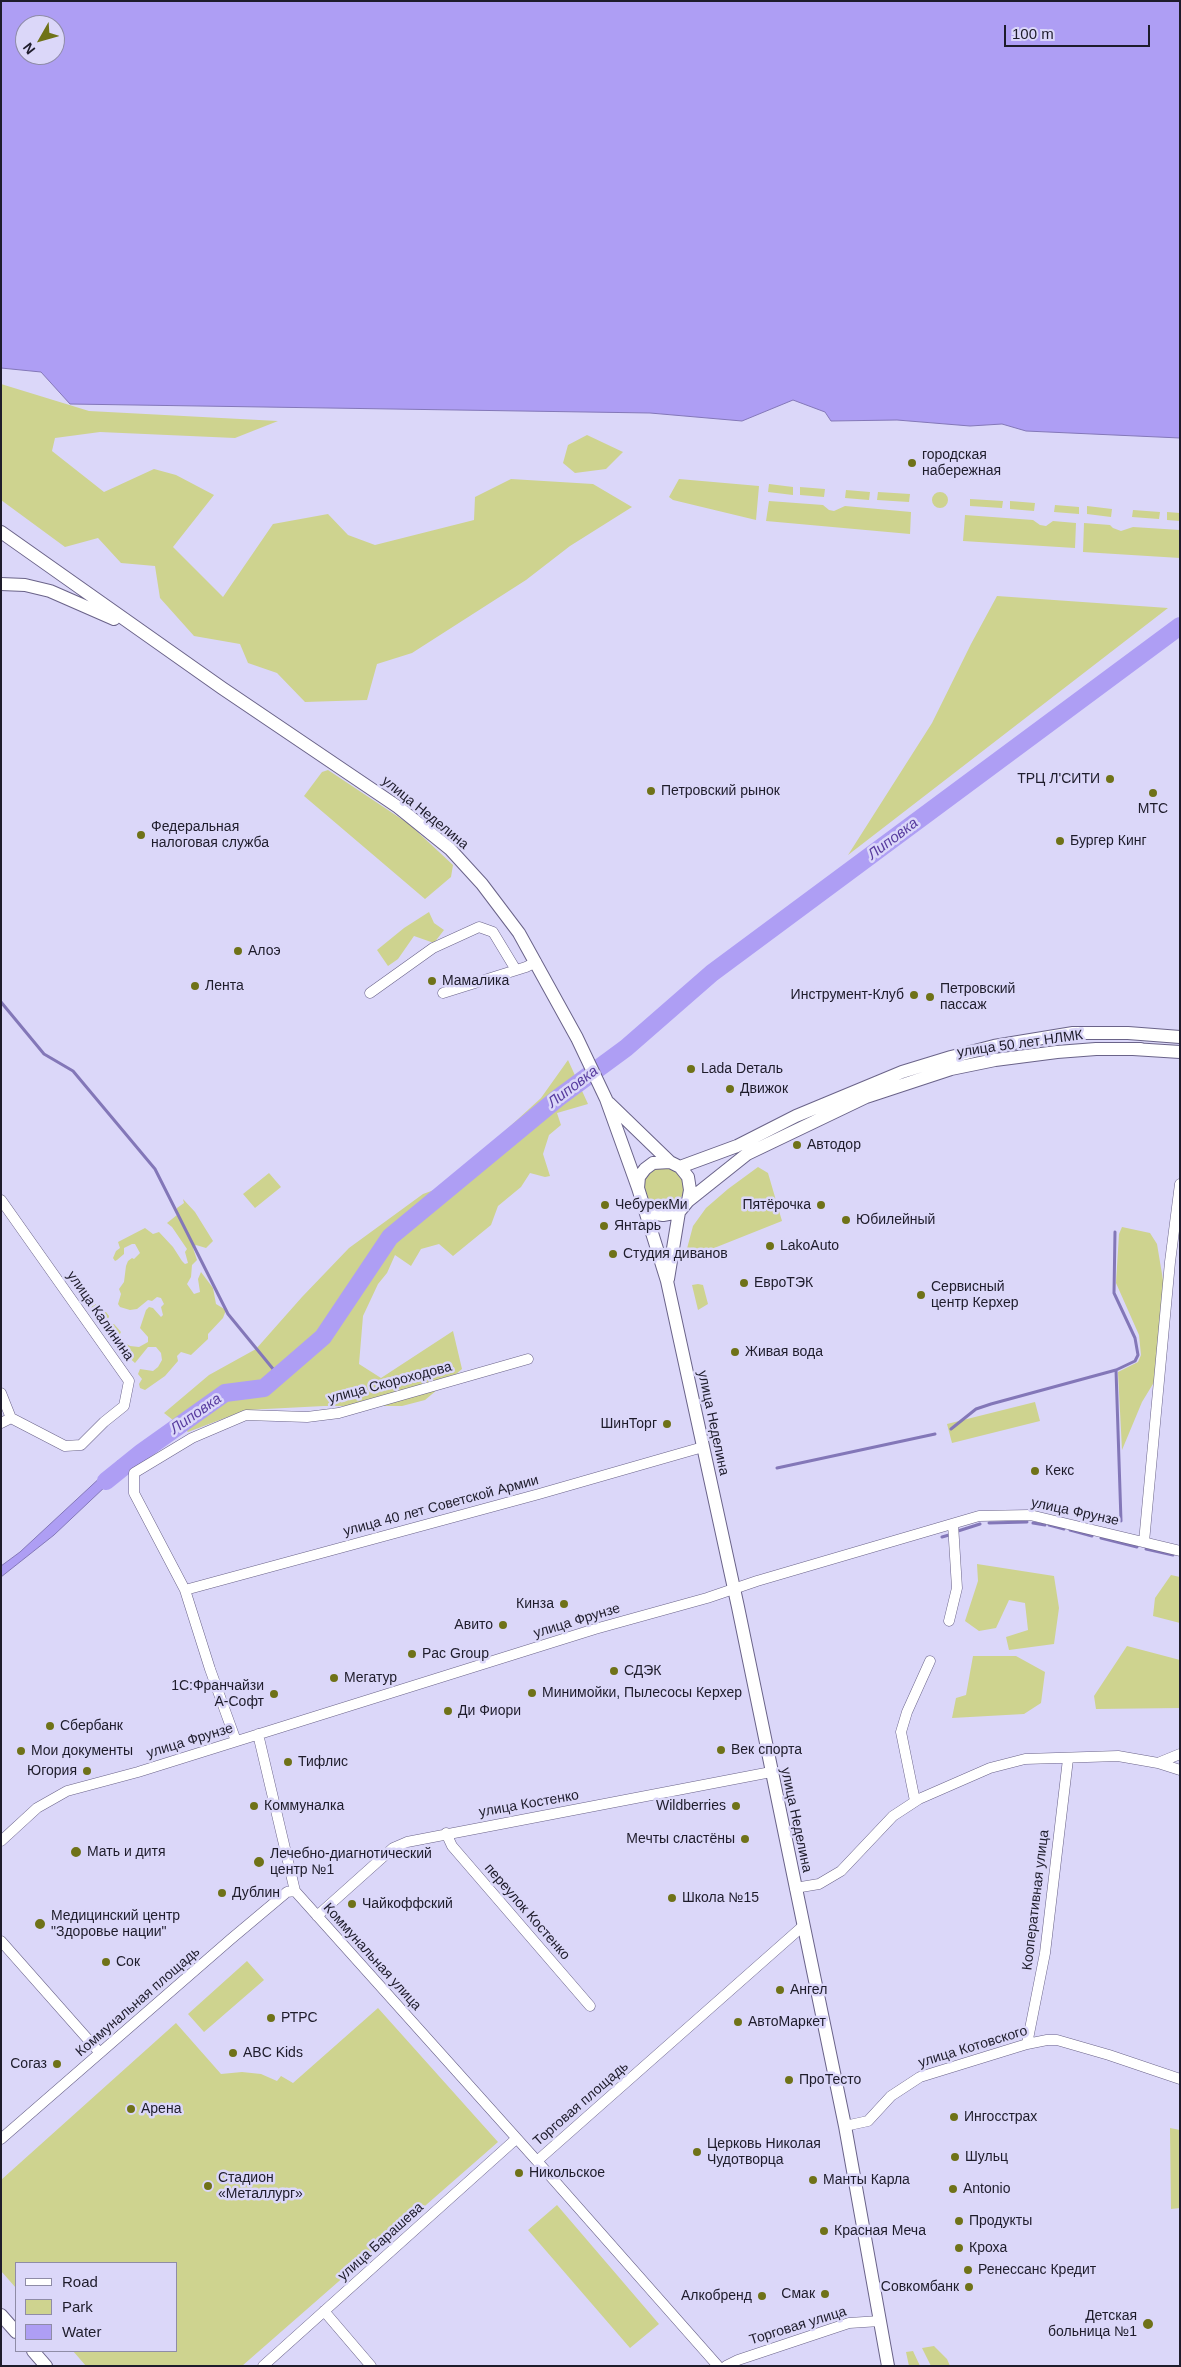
<!DOCTYPE html>
<html>
<head>
<meta charset="utf-8">
<style>
	body { margin:0 }
	#map { position:relative; width:1181px; height:2367px; overflow:hidden; background:#dbd7f9; font-family:Helvetica,sans-serif }
	canvas { display:block }
	.frame { position:absolute; inset:0; border:2px solid #1e1c2b; pointer-events:none }
	.legend { position:absolute; left:15px; top:2262px; width:162px; height:90px; box-sizing:border-box; background:#dbd7f9; border:1px solid #8f8ca7; margin:0; padding:6px 9px; list-style:none; font-size:15px; color:#1e1c2b }
	.legend li { display:flex; align-items:center; gap:10px; height:25px }
	.legend b { width:25px; border:1px solid #8f8ca7 }
	.north { position:absolute; left:15px; top:15px; width:50px; height:50px; box-sizing:border-box; background:#dbd7f9; border:1px solid #8f8ca7; border-radius:50%; rotate:232deg; font-size:14px; font-weight:700; line-height:20px; text-align:center; color:#1e1c2b }
	.north::after { content:''; display:block; margin:auto; width:18px; height:22px; background:#6f7218; clip-path:polygon(50% 0,100% 100%,50% 72%,0 100%) }
	.scale { position:absolute; left:1004px; top:25px; width:146px; height:22px; box-sizing:border-box; border:2px solid #1e1c2b; border-top:0; padding-left:6px; font-size:15px; line-height:18px; white-space:nowrap; color:#1e1c2b; -webkit-text-stroke:4px #dbd7f9; paint-order:stroke }
</style>
</head>
<body>
<div id="map">
<canvas width="1181" height="2367"></canvas>
<div class="frame"></div>
<ul class="legend">
<li><b style="height:6px;background:#fff"></b>Road</li>
<li><b style="height:14px;background:#ced38f"></b>Park</li>
<li><b style="height:14px;background:#ae9ef4"></b>Water</li>
</ul>
<div class="north">N</div>
<div class="scale">100 m</div>
</div>
<script>
const ctx = document.querySelector('canvas').getContext('2d');
ctx.lineJoin = 'round';
function fill(path, color) { ctx.fillStyle = color; ctx.fill(path, 'evenodd'); }
const toPath = rows => new Path2D(rows.map(r => 'M' + r).join(''));
function strokePath(path, color, width, dash) { ctx.strokeStyle = color; ctx.lineWidth = width; ctx.lineCap = dash ? 'butt' : 'round'; ctx.setLineDash(dash || []); ctx.stroke(path); }
function write(font, color, halo, rows, align = 'center') {
  ctx.font = font + ' Helvetica,sans-serif'; ctx.lineWidth = 5; ctx.setLineDash([]); ctx.textBaseline = 'middle'; ctx.strokeStyle = halo; ctx.fillStyle = color; for (const [text, x, y, turn = 0] of rows) {
    ctx.save(); ctx.translate(x, y); ctx.rotate((+turn || 0) * Math.PI / 180); ctx.textAlign = isNaN(turn) ? turn : align; if (halo) ctx.strokeText(text, 0, 0); ctx.fillText(text, 0, 0); ctx.restore();
  }
}
fill(toPath([
	[1,384,89,411,278,421,235,438,100,432,55,438,52,451,104,492,154,469,176,475,214,495,173,547,223,597,273,524,328,514,348,535,375,545,474,520,475,497,511,479,593,484,632,507,570,546,526,580,412,653,377,664,367,700,305,702,277,673,248,663,240,644,194,636,160,598,155,566,121,563,98,538,65,547,1,500],
	[587,435,623,452,606,469,575,473,563,463,568,445],
	[679,479,759,486,756,520,673,500,669,497],
	[769,484,793,487,793,495,768,492],
	[800,487,825,489,824,497,800,495],
	[846,490,870,492,869,500,845,498],
	'932 500a8 8 0 1 1 16 0a8 8 0 1 1-16 0Z',
	[878,492,910,494,909,502,877,500],
	[970,499,1003,501,1002,508,970,506],
	[769,501,823,505,829,510,834,511,845,506,911,512,910,534,766,521],
	[1010,501,1035,503,1034,511,1010,509],
	[1055,505,1079,507,1079,514,1054,512],
	[1087,506,1112,509,1111,517,1087,514],
	[1133,510,1160,512,1159,519,1132,517],
	[1167,512,1180,513,1180,521,1167,520],
	[965,515,1033,520,1040,525,1046,526,1053,521,1076,523,1075,548,963,541],
	[1084,523,1110,525,1113,528,1121,531,1133,527,1180,530,1180,558,1083,552],
	[997,596,1168,608,848,855,932,723,971,644],
	[328,770,409,824,453,865,451,877,425,899,304,796,322,772],
	[429,912,434,923,444,930,434,943,414,936,398,959,388,966,377,950,404,928],
	[568,1060,588,1104,557,1113,561,1125,549,1135,543,1154,550,1176,545,1177,530,1173,521,1187,498,1206,491,1225,453,1256,439,1244,421,1249,411,1266,395,1255,387,1273,378,1284,363,1316,359,1364,381,1378,453,1331,462,1369,425,1400,402,1406,324,1406,246,1410,188,1432,164,1413,209,1375,256,1349,302,1297,349,1248,423,1194,481,1173,486,1165,510,1144,506,1130,541,1098],
	'642 1187a21 21 0 1 1 42 0a21 21 0 1 1-42 0Z',
	[758,1167,768,1173,782,1221,684,1260,693,1226,706,1208,728,1189],
	[269,1173,281,1187,255,1208,243,1194],
	[183,1199,195,1212,213,1241,206,1248,196,1245,193,1248,197,1260,192,1265,191,1277,187,1284,194,1294,200,1292,198,1279,201,1272,213,1288,216,1304,226,1310,223,1318,208,1334,208,1339,191,1355,181,1352,177,1356,178,1361,165,1376,145,1390,140,1388,139,1384,142,1379,138,1374,140,1369,153,1371,158,1367,162,1360,161,1353,156,1347,148,1347,135,1363,116,1346,114,1347,111,1335,91,1307,96,1304,101,1312,106,1312,109,1316,107,1324,114,1324,121,1332,119,1336,125,1343,130,1346,139,1347,148,1342,148,1337,140,1328,146,1310,149,1307,153,1308,161,1317,163,1315,161,1307,164,1304,161,1298,157,1297,152,1301,148,1300,137,1309,130,1310,120,1307,118,1304,121,1294,119,1289,124,1282,126,1266,128,1261,132,1258,134,1259,140,1253,135,1244,132,1244,124,1248,124,1254,117,1260,115,1261,113,1258,116,1251,120,1248,118,1242,145,1228,153,1234,159,1232,173,1247,182,1261,185,1264,188,1263,185,1252,187,1249,172,1227,167,1223,177,1215,177,1208,184,1203],
	[1122,1227,1150,1233,1157,1244,1164,1286,1156,1379,1142,1402,1122,1450,1118,1372,1138,1362,1141,1355,1139,1335,1116,1283,1119,1234],
	[698,1284,703,1285,708,1304,698,1310,692,1285],
	[1035,1402,1040,1421,952,1443,947,1424],
	[977,1564,1054,1576,1059,1608,1054,1644,1009,1650,1006,1637,1028,1630,1025,1603,1009,1600,996,1628,979,1631,965,1621,978,1581],
	[1171,1575,1180,1577,1180,1623,1153,1616,1155,1598],
	[1127,1646,1180,1660,1180,1708,1096,1709,1094,1696],
	[973,1656,1016,1656,1045,1672,1041,1703,1024,1714,952,1718,956,1698,966,1695],
	[247,1961,264,1980,204,2032,188,2014],
	[378,2008,498,2142,242,2366,86,2366,73,2351,176,2351,176,2263,16,2263,16,2288,1,2271,1,2180,176,2023,221,2074,242,2072,261,2074,277,2081,281,2076,293,2083],
	[1170,2128,1180,2130,1180,2208,1171,2209],
	[557,2205,659,2324,630,2348,528,2230],
	[934,2346,947,2359,950,2366,931,2366,922,2348],
	[913,2351,920,2366,909,2366,906,2352]
]), '#ced38f');
const water = toPath([
	[1,1,1180,1,1180,438,1026,431,1002,424,970,426,897,420,831,421,825,412,793,400,742,421,650,413,70,404,41,372,1,368,1,1],
	[25,25,55,25,55,55,25,55,25,25],
	[118,1461,125,1468,54,1535,1,1577,1,1566,20,1552,118,1461]
]);
fill(water, '#ae9ef4');
strokePath(water, '#8377b8', 1);
strokePath(toPath([
	[1,1002,44,1054,73,1071,155,1169,228,1314,278,1375],
	[1116,1370,1121,1521],
	[951,1429,976,1409,991,1404,1116,1370,1135,1361,1138,1355,1135,1338,1114,1293,1115,1232],
	[777,1468,935,1434],
	[989,1523,1027,1522],
	[1033,1523,1045,1525],
	[1049,1525,1064,1529],
	[1070,1530,1092,1536],
	[958,1531,980,1524],
	[942,1537,949,1535],
	[1101,1538,1137,1547],
	[1146,1549,1173,1555]
]), '#8377b8', 3);
strokePath(toPath([
	[106,1481,142,1452,225,1393,264,1388,323,1337,390,1237,558,1098,626,1048,712,973,1180,626]
]), '#ae9ef4', 18);
const minor = toPath([
	[370,993,433,948,479,927,493,932,516,970],
	[443,993,526,967,536,962],
	[1,1200,129,1381,124,1406,104,1422,81,1445,65,1446,11,1418,1,1423],
	[1,1393,11,1418],
	[1144,1542,1170,1262,1180,1184],
	[185,1590,539,1494,703,1447],
	[949,1621,957,1588,953,1524],
	[258,1734,295,1891,537,2161],
	[236,1741,210,1669,185,1590,134,1493,134,1473,192,1438,246,1415,307,1417,339,1413,528,1359],
	[1158,1763,1180,1770],
	[915,1801,901,1732,907,1712,930,1661],
	[446,1833,452,1846,590,2006],
	[1,1841,37,1808,67,1791,138,1772,595,1629,707,1598,757,1581,979,1516,1030,1515,1180,1551],
	[795,1888,819,1884,841,1871,893,1816,919,1799,990,1768,1025,1759,1118,1756,1158,1763,1180,1754],
	[317,1916,393,1848,407,1842,771,1772],
	[1,1941,100,2053],
	[1027,2044,1045,1953,1068,1759],
	[845,2126,868,2121,891,2096,920,2077,1027,2044,1047,2040,1057,2040,1109,2055,1180,2079],
	[1,2139,231,1939,287,1892,295,1891],
	[324,2311,371,2366],
	[263,2366,516,2139],
	[718,2366,537,2161,803,1926],
	[726,2366,738,2360,849,2323,880,2321]
]);
const major = toPath([
	[1,532,222,688,398,807,450,849,482,884,519,933,577,1038,606,1099,638,1188,667,1281,738,1607,845,2126,888,2366],
	[1,584,25,585,50,591,114,619],
	[1133,1049,1180,1052],
	[609,1103,670,1162],
	[680,1167,737,1146,796,1116,902,1072,951,1057,994,1046,1073,1033,1128,1033,1180,1037],
	[638,1188,639,1177,645,1169,653,1163,670,1162,680,1167,688,1177,690,1190,688,1201,679,1212,663,1215,656,1214,642,1202],
	[688,1201,747,1154,866,1097,951,1069,995,1060,1057,1052,1096,1049,1141,1049],
	[668,1279,679,1212],
	[1,2315,16,2332],
	[33,2351,46,2366]
]);
strokePath(minor, '#6a6389', 11);
strokePath(major, '#6a6389', 14);
strokePath(minor, '#fff', 10);
strokePath(major, '#fff', 12);
for (const [x, y, r, color] of [
	[912,463,5,"#6f7218"],
	[1110,779,5,"#6f7218"],
	[651,791,5,"#6f7218"],
	[1153,793,5,"#6f7218"],
	[141,835,5,"#6f7218"],
	[1060,841,5,"#6f7218"],
	[238,951,5,"#6f7218"],
	[432,981,5,"#6f7218"],
	[195,986,5,"#6f7218"],
	[914,995,5,"#6f7218"],
	[930,997,5,"#6f7218"],
	[691,1069,5,"#6f7218"],
	[730,1089,5,"#6f7218"],
	[797,1145,5,"#6f7218"],
	[605,1205,5,"#6f7218"],
	[821,1205,5,"#6f7218"],
	[846,1220,5,"#6f7218"],
	[604,1226,5,"#6f7218"],
	[770,1246,5,"#6f7218"],
	[613,1254,5,"#6f7218"],
	[744,1283,5,"#6f7218"],
	[921,1295,5,"#6f7218"],
	[735,1352,5,"#6f7218"],
	[667,1424,5,"#6f7218"],
	[1035,1471,5,"#6f7218"],
	[564,1604,5,"#6f7218"],
	[503,1625,5,"#6f7218"],
	[412,1654,5,"#6f7218"],
	[614,1671,5,"#6f7218"],
	[334,1678,5,"#6f7218"],
	[532,1693,5,"#6f7218"],
	[274,1694,5,"#6f7218"],
	[448,1711,5,"#6f7218"],
	[50,1726,5,"#6f7218"],
	[721,1750,5,"#6f7218"],
	[21,1751,5,"#6f7218"],
	[288,1762,5,"#6f7218"],
	[87,1771,5,"#6f7218"],
	[254,1806,5,"#6f7218"],
	[736,1806,5,"#6f7218"],
	[745,1839,5,"#6f7218"],
	[76,1852,6,"#6f7218"],
	[259,1862,6,"#6f7218"],
	[222,1893,5,"#6f7218"],
	[672,1898,5,"#6f7218"],
	[352,1904,5,"#6f7218"],
	[40,1924,6,"#6f7218"],
	[106,1962,5,"#6f7218"],
	[780,1990,5,"#6f7218"],
	[271,2018,5,"#6f7218"],
	[738,2022,5,"#6f7218"],
	[233,2053,5,"#6f7218"],
	[57,2064,5,"#6f7218"],
	[789,2080,5,"#6f7218"],
	[131,2109,5,"#6f7218"],
	[954,2117,5,"#6f7218"],
	[697,2152,5,"#6f7218"],
	[955,2157,5,"#6f7218"],
	[519,2173,5,"#6f7218"],
	[813,2180,5,"#6f7218"],
	[208,2186,5,"#6f7218"],
	[953,2189,5,"#6f7218"],
	[959,2221,5,"#6f7218"],
	[824,2231,5,"#6f7218"],
	[959,2248,5,"#6f7218"],
	[968,2270,5,"#6f7218"],
	[969,2287,5,"#6f7218"],
	[825,2294,5,"#6f7218"],
	[762,2296,5,"#6f7218"],
	[1148,2324,6,"#6f7218"]
]) { const dot = new Path2D(); dot.arc(x, y, r, 0, 2 * Math.PI); ctx.fillStyle = color; ctx.fill(dot); strokePath(dot, '#dbd7f9', 2); }
write('14px', '#1e1c2b', '#dbd7f9', [
	["городская",922,455],
	["набережная",922,471],
	["ТРЦ Л'СИТИ",1100,779,"right"],
	["Петровский рынок",661,791],
	["МТС",1153,809,"center"],
	["Федеральная",151,827],
	["налоговая служба",151,843],
	["Бургер Кинг",1070,841],
	["Алоэ",248,951],
	["Мамалика",442,981],
	["Лента",205,986],
	["Петровский",940,989],
	["пассаж",940,1005],
	["Инструмент-Клуб",904,995,"right"],
	["Lada Dеталь",701,1069],
	["Движок",740,1089],
	["Автодор",807,1145],
	["ЧебурекМи",615,1205],
	["Пятёрочка",811,1205,"right"],
	["Юбилейный",856,1220],
	["Янтарь",614,1226],
	["LakoAuto",780,1246],
	["Студия диванов",623,1254],
	["ЕвроТЭК",754,1283],
	["Сервисный",931,1287],
	["центр Керхер",931,1303],
	["Живая вода",745,1352],
	["ШинТорг",657,1424,"right"],
	["Кекс",1045,1471],
	["Кинза",554,1604,"right"],
	["Авито",493,1625,"right"],
	["Pac Group",422,1654],
	["СДЭК",624,1671],
	["Мегатур",344,1678],
	["1С:Франчайзи",264,1686,"right"],
	["А-Софт",264,1702,"right"],
	["Минимойки, Пылесосы Керхер",542,1693],
	["Ди Фиори",458,1711],
	["Сбербанк",60,1726],
	["Век спорта",731,1750],
	["Мои документы",31,1751],
	["Тифлис",298,1762],
	["Югория",77,1771,"right"],
	["Коммуналка",264,1806],
	["Wildberries",726,1806,"right"],
	["Мечты сластёны",735,1839,"right"],
	["Мать и дитя",87,1852],
	["Лечебно-диагнотический",270,1854],
	["центр №1",270,1870],
	["Дублин",232,1893],
	["Школа №15",682,1898],
	["Чайкоффский",362,1904],
	["Медицинский центр",51,1916],
	["\"Здоровье нации\"",51,1932],
	["Сок",116,1962],
	["Ангел",790,1990],
	["РТРС",281,2018],
	["АвтоМаркет",748,2022],
	["ABC Kids",243,2053],
	["Согаз",47,2064,"right"],
	["ПроТесто",799,2080],
	["Арена",141,2109],
	["Ингосстрах",964,2117],
	["Церковь Николая",707,2144],
	["Чудотворца",707,2160],
	["Шульц",965,2157],
	["Никольское",529,2173],
	["Стадион",218,2178],
	["«Металлург»",218,2194],
	["Манты Карла",823,2180],
	["Antonio",963,2189],
	["Продукты",969,2221],
	["Красная Меча",834,2231],
	["Кроха",969,2248],
	["Ренессанс Кредит",978,2270],
	["Совкомбанк",959,2287,"right"],
	["Смак",815,2294,"right"],
	["Алкобренд",752,2296,"right"],
	["Детская",1137,2316,"right"],
	["больница №1",1137,2332,"right"]
], 'left');
write('14px', '#1e1c2b', '#dbd7f9', [
	["улица Неделина",425,813,39],
	["улица 50 лет НЛМК",1020,1044,-8],
	["улица Калинина",100,1316,55],
	["улица Скороходова",390,1383,-15],
	["улица Неделина",713,1423,78],
	["улица 40 лет Советской Армии",441,1506,-15],
	["улица Фрунзе",1075,1512,12],
	["улица Фрунзе",577,1621,-17],
	["улица Фрунзе",190,1741,-17],
	["улица Костенко",529,1804,-10],
	["улица Неделина",796,1820,78],
	["Кооперативная улица",1036,1900,-83],
	["переулок Костенко",527,1912,49],
	["Коммунальная улица",372,1957,48],
	["Коммунальная площадь",138,2002,-41],
	["улица Котовского",973,2047,-17],
	["Торговая площадь",581,2104,-41],
	["улица Барашева",381,2242,-42],
	["Торговая улица",798,2326,-17]
]);
write('italic 15px', '#583c9f', '#dbd7f9', [
	["Липовка",893,839,-37],
	["Липовка",573,1087,-37],
	["Липовка",196,1414,-35]
]);
</script>
</body>
</html>
